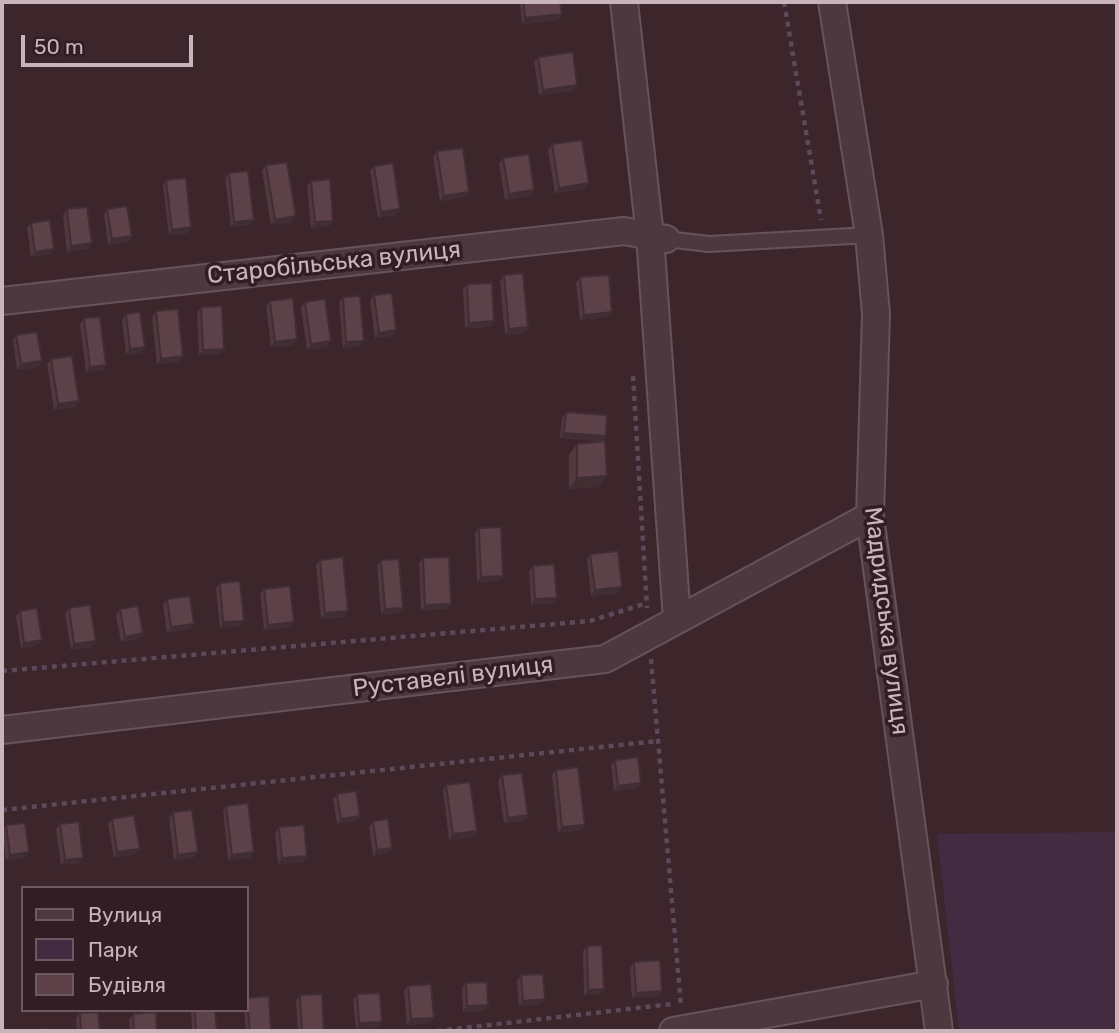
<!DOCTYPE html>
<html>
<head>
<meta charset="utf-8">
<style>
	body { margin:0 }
	#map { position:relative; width:1119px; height:1033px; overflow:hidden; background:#3d252c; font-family:Rubik,sans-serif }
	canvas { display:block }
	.frame { position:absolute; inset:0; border:4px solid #c8b4ba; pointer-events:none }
	.legend { position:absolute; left:21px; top:886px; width:228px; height:126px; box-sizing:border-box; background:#321d24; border:2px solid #6e5960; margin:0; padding:9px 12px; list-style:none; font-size:21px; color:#c8b4ba }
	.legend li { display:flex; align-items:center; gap:14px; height:35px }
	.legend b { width:35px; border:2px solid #6e5960 }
	.scale { position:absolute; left:21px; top:35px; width:172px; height:32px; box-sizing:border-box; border:4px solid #c8b4ba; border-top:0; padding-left:9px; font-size:21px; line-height:24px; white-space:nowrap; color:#c8b4ba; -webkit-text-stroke:5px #321d24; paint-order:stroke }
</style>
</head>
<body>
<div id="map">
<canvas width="1119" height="1033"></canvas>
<div class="frame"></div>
<ul class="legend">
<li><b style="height:9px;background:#4d383f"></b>Вулиця</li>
<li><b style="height:19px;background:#432c41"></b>Парк</li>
<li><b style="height:19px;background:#5d4149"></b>Будівля</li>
</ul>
<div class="scale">50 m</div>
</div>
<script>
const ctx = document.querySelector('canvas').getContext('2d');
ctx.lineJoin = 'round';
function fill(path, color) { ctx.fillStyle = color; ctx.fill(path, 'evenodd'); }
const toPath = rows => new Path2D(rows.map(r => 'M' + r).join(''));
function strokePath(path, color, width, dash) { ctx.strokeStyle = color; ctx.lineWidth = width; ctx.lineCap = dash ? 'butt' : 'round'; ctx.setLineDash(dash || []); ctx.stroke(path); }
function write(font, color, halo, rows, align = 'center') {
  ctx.font = font + ' Rubik,sans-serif'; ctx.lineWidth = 7; ctx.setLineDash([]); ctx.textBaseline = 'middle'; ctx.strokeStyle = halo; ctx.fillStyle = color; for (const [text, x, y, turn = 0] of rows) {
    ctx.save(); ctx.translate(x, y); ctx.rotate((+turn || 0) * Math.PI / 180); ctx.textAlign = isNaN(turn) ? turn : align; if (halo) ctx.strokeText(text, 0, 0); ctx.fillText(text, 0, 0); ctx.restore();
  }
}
fill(toPath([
	[1117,832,1117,1031,959,1031,937,834]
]), '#432c41');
const lane = toPath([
	[666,239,709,244,869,235]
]);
const street = toPath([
	[624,2,650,236,677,620],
	[832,2,869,235,876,314,870,516,939,1031],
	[2,301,624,231,666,239],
	[2,730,605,659,870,516],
	[673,1031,934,984]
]);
strokePath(lane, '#68535a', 18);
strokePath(street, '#68535a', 30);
strokePath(toPath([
	[784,2,821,220],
	[633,376,647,608],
	[651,659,681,1006],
	[2,671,590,621,647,603],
	[2,810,658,741],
	[437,1031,672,1004]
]), '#5f485a', 4.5, [5, 5]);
strokePath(lane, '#4d383f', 14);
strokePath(street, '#4d383f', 26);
fill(toPath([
	[522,2,560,2,562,14,558,20,522,24,520,5],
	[538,57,577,85,573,91,539,95,534,62],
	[552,144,585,189,555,193,548,150],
	[437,151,465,197,440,201,433,157],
	[503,158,530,196,505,200,499,164],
	[266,165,292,222,271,225,262,171],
	[374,166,396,215,378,218,370,171],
	[229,173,250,225,231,227,225,178],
	[166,180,188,233,169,235,163,185],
	[311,181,333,221,329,226,311,228,307,186],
	[67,209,88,249,67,252,63,215],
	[107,209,132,236,128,242,108,245,104,215],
	[31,223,50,254,31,257,27,228],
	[504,275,528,327,524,333,505,335,500,281],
	[580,277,609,317,580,320,576,283],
	[467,284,494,321,490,327,465,328,463,289],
	[374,295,392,336,375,338,370,301],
	[343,297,360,346,343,348,339,303],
	[270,301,293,345,271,347,266,306],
	[305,302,327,347,307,350,301,307],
	[201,307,220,354,199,355,197,313],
	[156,311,179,362,157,364,152,317],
	[126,314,141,353,126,354,122,320],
	[84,318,106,365,102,370,86,372,80,324],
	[16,335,42,361,38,367,17,370,13,340],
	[51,359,75,407,54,410,47,364],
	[566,412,606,436,560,438,562,418],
	[577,444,599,487,569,489,569,455],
	[479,528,503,576,499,581,477,582,475,533],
	[590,554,619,593,591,596,587,560],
	[423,558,447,609,421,610,419,564],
	[320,560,344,617,321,619,316,565],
	[381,560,399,613,381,614,377,566],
	[533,566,553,603,531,605,529,571],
	[220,583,240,626,220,628,216,589],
	[264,589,290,627,264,630,260,594],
	[167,599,194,624,190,629,167,633,163,605],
	[69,608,96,641,92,647,71,650,65,614],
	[120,609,139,639,121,642,116,615],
	[20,611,38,645,21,648,16,616],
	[615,760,641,783,637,788,614,791,611,765],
	[556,770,581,830,558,833,552,775],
	[502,775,528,815,524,821,504,823,498,781],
	[446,785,477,831,473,837,449,840,443,790],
	[337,794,360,816,356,821,337,824,333,799],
	[226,806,254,852,250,858,228,860,223,811],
	[173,812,194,858,174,860,169,818],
	[112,819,136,854,114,858,108,824],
	[373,821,388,853,373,856,369,827],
	[60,824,83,858,80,863,61,865,56,829],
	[6,825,25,858,6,860,2,831],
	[279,827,307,856,303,862,278,864,275,833],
	[587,946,604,989,600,995,584,995,583,951],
	[634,962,658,996,632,998,630,968],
	[521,975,541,1004,519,1006,517,981],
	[466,983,488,1005,484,1011,463,1012,462,988],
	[408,986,430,1023,407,1025,404,991],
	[357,994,378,1027,356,1029,353,1000],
	[300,995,324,1030,323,1031,298,1031,296,1001],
	[247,998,271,1030,270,1031,246,1031,244,1010,247,1010],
	[191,1010,215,1010,217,1031,192,1031],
	[80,1013,100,1031,77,1031,76,1019],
	[133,1014,157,1031,130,1031,129,1020]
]), '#50383f');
fill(toPath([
	[4,2,19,2,2,4],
	[562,14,558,20,522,24,525,18],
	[577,85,573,91,539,95,543,90],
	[589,183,585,189,555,193,559,188],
	[534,190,530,196,505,200,509,194],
	[469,192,465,197,440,201,444,196],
	[400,209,396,215,378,218,381,212],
	[296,216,292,222,271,225,275,220],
	[254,220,250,225,231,227,234,222],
	[333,221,329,226,311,228,315,222],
	[191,227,188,233,169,235,172,230],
	[132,236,128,242,108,245,112,239],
	[92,243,88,249,67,252,71,246],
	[54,249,50,254,31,257,35,252],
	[612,312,609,317,580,320,584,315],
	[494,321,490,327,465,328,469,323],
	[528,327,524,333,505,335,509,329],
	[396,330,392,336,375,338,379,333],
	[297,339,293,345,271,347,275,342],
	[331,341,327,347,307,350,311,344],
	[364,341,360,346,343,348,346,342],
	[145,347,141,353,126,354,130,349],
	[224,349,220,354,199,355,203,350],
	[183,356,179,362,157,364,161,359],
	[42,361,38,367,17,370,21,364],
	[106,365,102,370,86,372,90,367],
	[79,401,75,407,54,410,58,404],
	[564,433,606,436,602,442,560,438],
	[607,476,599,487,569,489,577,478],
	[503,576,499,581,477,582,481,577],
	[622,587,619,593,591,596,595,590],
	[557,598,553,603,531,605,535,599],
	[451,604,447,609,421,610,425,605],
	[403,608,399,613,381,614,385,609],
	[348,611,344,617,321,619,325,613],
	[244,621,240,626,220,628,223,622],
	[294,622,290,627,264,630,268,625],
	[194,624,190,629,167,633,171,627],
	[143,633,139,639,121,642,125,637],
	[42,640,38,645,21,648,24,643],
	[96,641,92,647,71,650,74,644],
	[641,783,637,788,614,791,618,786],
	[528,815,524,821,504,823,508,818],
	[360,816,356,821,337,824,341,819],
	[585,825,581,830,558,833,562,827],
	[477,831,473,837,449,840,453,834],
	[392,848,388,853,373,856,377,850],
	[140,849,136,854,114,858,117,852],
	[29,852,25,858,6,860,10,855],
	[198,852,194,858,174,860,178,855],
	[254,852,250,858,228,860,232,855],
	[307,856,303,862,278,864,282,858],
	[83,858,80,863,61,865,65,860],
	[604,989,600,995,584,995,588,990],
	[662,991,658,996,632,998,636,993],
	[545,999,541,1004,519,1006,523,1001],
	[488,1005,484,1011,463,1012,467,1006],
	[434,1018,430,1023,407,1025,411,1019],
	[382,1022,378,1027,356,1029,359,1023]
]), '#412e33');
const building = toPath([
	[524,2,560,2,562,14,525,18,524,2],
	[573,52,577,85,543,90,538,57,573,52],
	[582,140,589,183,559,188,552,144,582,140],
	[463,148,469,192,444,196,437,151,463,148],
	[529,154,534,190,509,194,503,158,529,154],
	[287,162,296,216,275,220,266,165,287,162],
	[393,163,400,209,381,212,374,166,393,163],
	[248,171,254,220,234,222,229,173,248,171],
	[186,178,191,227,172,230,166,180,186,178],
	[330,179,333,221,315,222,311,181,330,179],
	[127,206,132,236,112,239,107,209,127,206],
	[87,207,92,243,71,246,67,209,87,207],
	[50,220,54,249,35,252,31,223,50,220],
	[523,273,528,327,509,329,504,275,523,273],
	[609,275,612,312,584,315,580,277,609,275],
	[492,283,494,321,469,323,467,284,492,283],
	[392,293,396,330,379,333,374,295,392,293],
	[360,296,364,341,346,342,343,297,360,296],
	[293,298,297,339,275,342,270,301,293,298],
	[325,299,331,341,311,344,305,302,325,299],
	[222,306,224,349,203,350,201,307,222,306],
	[178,309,183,356,161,359,156,311,178,309],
	[140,312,145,347,130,349,126,314,140,312],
	[100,317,106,365,90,367,84,318,100,317],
	[37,332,42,361,21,364,16,335,37,332],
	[2,342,4,368,2,368,2,342],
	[72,356,79,401,58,404,51,359,72,356],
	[566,412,607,415,606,436,564,433,566,412],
	[605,441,607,476,577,478,577,444,605,441],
	[501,527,503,576,481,577,479,528,501,527],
	[618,551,622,587,595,590,590,554,618,551],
	[343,557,348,611,325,613,320,560,343,557],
	[449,557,451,604,425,605,423,558,449,557],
	[399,559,403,608,385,609,381,560,399,559],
	[554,564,557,598,535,599,533,566,554,564],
	[240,581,244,621,223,622,220,583,240,581],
	[290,586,294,622,268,625,264,589,290,586],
	[190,596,194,624,171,627,167,599,190,596],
	[90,605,96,641,74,644,69,608,90,605],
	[138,606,143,633,125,637,120,609,138,606],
	[37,608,42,640,24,643,20,611,37,608],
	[638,757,641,783,618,786,615,760,638,757],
	[578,767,585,825,562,827,556,770,578,767],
	[522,773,528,815,508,818,502,775,522,773],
	[470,782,477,831,453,834,446,785,470,782],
	[356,791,360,816,341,819,337,794,356,791],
	[248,803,254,852,232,855,226,806,248,803],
	[192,810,198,852,178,855,173,812,192,810],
	[134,815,140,849,117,852,112,819,134,815],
	[388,819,392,848,377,850,373,821,388,819],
	[79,822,83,858,65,860,60,824,79,822],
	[25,823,29,852,10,855,6,825,25,823],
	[304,825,307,856,282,858,279,827,304,825],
	[602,945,604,989,588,990,587,946,602,945],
	[660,960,662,991,636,993,634,962,660,960],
	[543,974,545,999,523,1001,521,975,543,974],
	[487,982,488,1005,467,1006,466,983,487,982],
	[431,984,434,1018,411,1019,408,986,431,984],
	[380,993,382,1022,359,1023,357,994,380,993],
	[322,994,324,1030,302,1031,300,995,322,994],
	[269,996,271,1030,250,1031,247,998,269,996],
	[195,1010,215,1010,217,1031,196,1031,195,1010],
	[98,1012,100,1031,81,1031,80,1013,98,1012],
	[156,1012,157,1031,134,1031,133,1014,156,1012],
	[46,1028,47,1031,29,1031,46,1028]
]);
fill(building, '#5d4149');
strokePath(building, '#412e33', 2);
write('24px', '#c8b4ba', '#321d24', [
	["Старобільська вулиця",334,263,-6],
	["Мадридська вулиця",886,621,83],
	["Руставелі вулиця",453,677,-7]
]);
</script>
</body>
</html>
